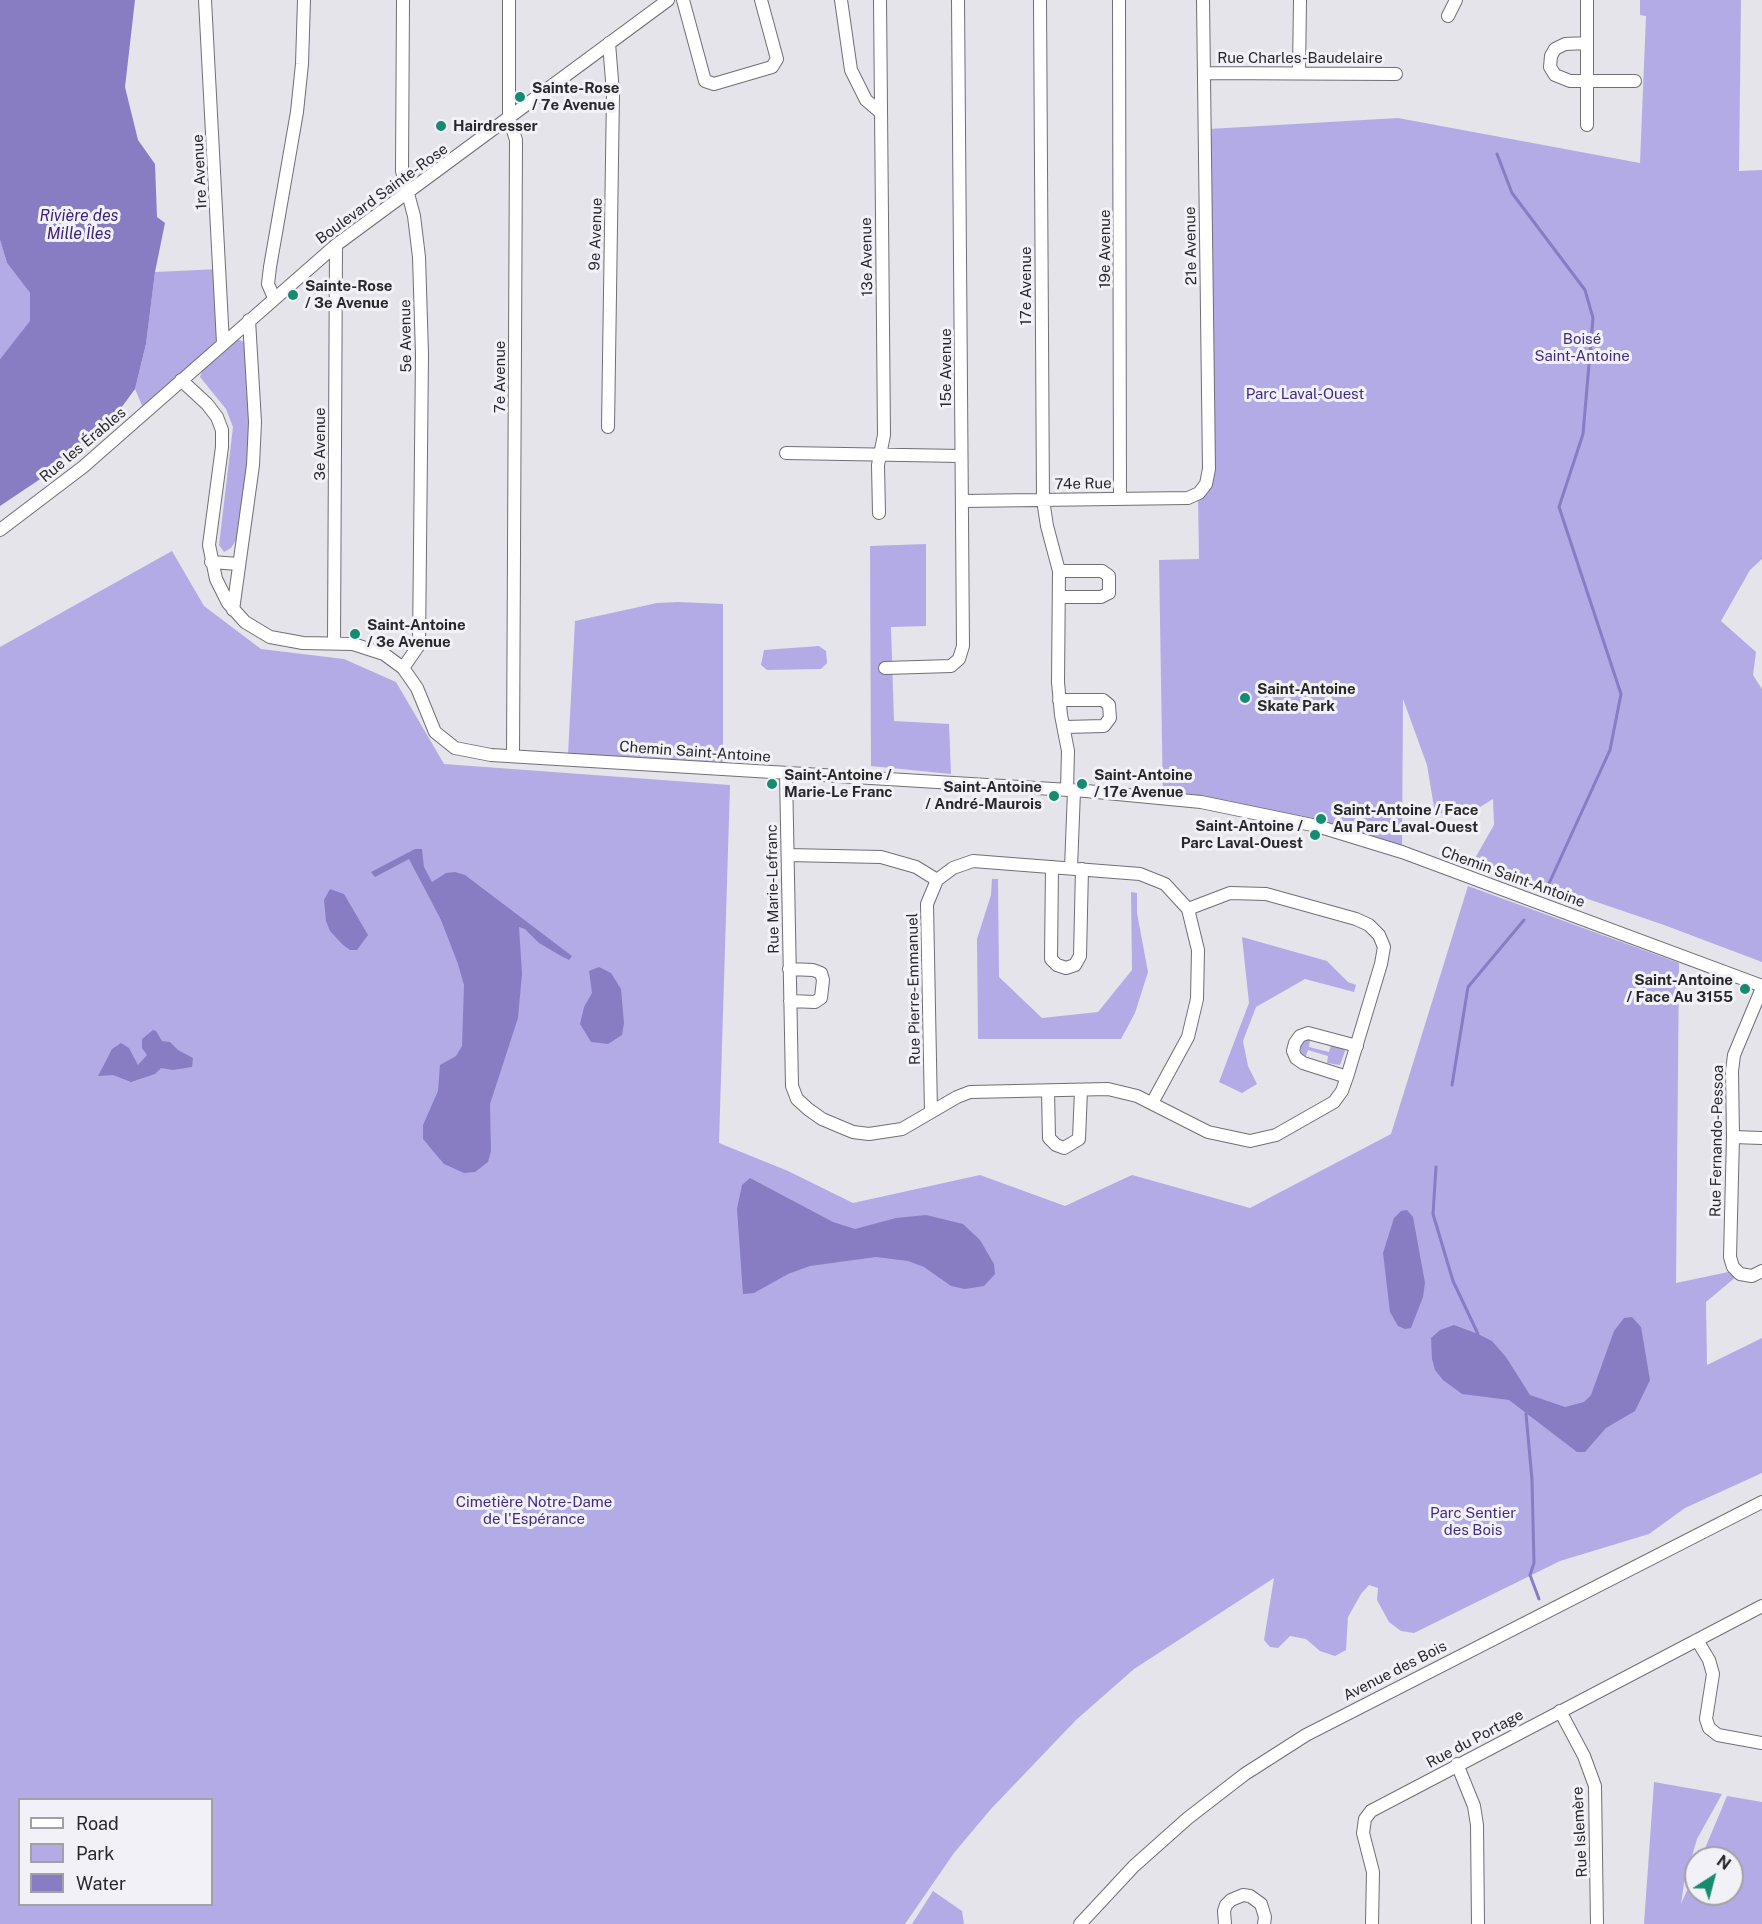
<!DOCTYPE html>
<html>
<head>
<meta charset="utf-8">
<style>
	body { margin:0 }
	#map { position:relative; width:1762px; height:1924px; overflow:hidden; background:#e4e4ea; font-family:"Public Sans",sans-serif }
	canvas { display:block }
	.legend { position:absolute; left:18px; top:1798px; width:195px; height:108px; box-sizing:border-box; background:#f2f1f7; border:2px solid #a1a1a5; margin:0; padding:8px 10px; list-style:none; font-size:18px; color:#28282a }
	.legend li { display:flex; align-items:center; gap:12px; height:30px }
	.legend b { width:30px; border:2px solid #a1a1a5 }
	.north { position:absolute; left:1684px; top:1846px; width:60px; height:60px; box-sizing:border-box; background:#f2f1f7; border:2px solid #a1a1a5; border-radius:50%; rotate:36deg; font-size:16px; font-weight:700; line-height:24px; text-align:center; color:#28282a }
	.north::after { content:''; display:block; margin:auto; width:21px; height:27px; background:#158c6f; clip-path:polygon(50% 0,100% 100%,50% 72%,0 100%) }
</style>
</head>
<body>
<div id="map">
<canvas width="1762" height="1924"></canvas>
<ul class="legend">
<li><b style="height:8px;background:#fff"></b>Road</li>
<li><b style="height:16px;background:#b3abe6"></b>Park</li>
<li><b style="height:16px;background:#887dc2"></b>Water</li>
</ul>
<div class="north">N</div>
</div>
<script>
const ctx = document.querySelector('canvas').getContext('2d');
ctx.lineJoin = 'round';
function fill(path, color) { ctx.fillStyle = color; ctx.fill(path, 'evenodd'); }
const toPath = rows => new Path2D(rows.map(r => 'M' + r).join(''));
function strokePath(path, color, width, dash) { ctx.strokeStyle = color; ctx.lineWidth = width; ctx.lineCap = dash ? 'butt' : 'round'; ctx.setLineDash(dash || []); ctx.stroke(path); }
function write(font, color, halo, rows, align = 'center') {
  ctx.font = font + ' "Public Sans",sans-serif'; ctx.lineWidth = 6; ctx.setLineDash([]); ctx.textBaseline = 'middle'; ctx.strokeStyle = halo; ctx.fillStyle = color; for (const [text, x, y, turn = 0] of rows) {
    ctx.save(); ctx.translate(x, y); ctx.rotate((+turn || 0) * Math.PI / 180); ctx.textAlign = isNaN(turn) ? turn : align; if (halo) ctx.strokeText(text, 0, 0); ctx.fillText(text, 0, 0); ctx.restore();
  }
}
fill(toPath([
	[1640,0,1741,0,1739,171,1762,170,1762,559,1750,570,1721,621,1756,652,1753,675,1762,689,1762,962,1664,925,1474,860,1494,825,1493,799,1469,814,1435,813,1427,765,1403,699,1402,852,1266,815,1163,802,1159,560,1199,559,1198,494,1207,484,1209,129,1398,118,1640,163,1646,16,1640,15],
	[0,240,7,263,30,293,30,322,0,359],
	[220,269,223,343,144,410,135,389,146,344,155,272],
	[237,339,244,342,250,409,248,456,238,537,231,548,224,552,219,545,233,427,226,409,200,377,202,371],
	[926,544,926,626,891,627,894,721,949,724,951,774,871,766,870,546],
	[172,551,204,606,261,649,344,659,396,682,444,764,730,785,719,1143,788,1171,853,1203,980,1175,1065,1206,1132,1175,1250,1208,1391,1134,1468,886,1679,963,1676,1283,1733,1271,1737,1276,1706,1302,1707,1365,1762,1338,1762,1473,1685,1508,1649,1534,1560,1561,1414,1633,1401,1631,1389,1622,1377,1600,1378,1588,1369,1585,1361,1594,1348,1617,1346,1650,1335,1656,1320,1651,1306,1639,1290,1636,1278,1648,1270,1647,1264,1640,1274,1578,1134,1669,1076,1720,990,1810,954,1853,905,1924,0,1924,0,647],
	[20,1800,212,1800,212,1904,20,1904],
	[678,602,723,604,723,762,568,754,575,621,657,603],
	[819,646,826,651,827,663,821,669,767,670,761,665,764,650],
	[992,879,998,879,999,977,1042,1018,1098,1012,1132,970,1131,892,1137,893,1137,913,1148,972,1135,1013,1121,1039,978,1039,977,939,991,895],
	[1242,937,1327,961,1348,982,1356,985,1354,992,1305,979,1256,1007,1243,1041,1248,1066,1257,1084,1242,1093,1219,1082,1249,1003],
	[1306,1040,1310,1040,1309,1047,1329,1052,1331,1045,1343,1047,1345,1051,1340,1065,1327,1063,1328,1056,1308,1050,1305,1058,1302,1056,1300,1045],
	[1654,1782,1722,1794,1697,1839,1684,1883,1681,1904,1696,1870,1696,1894,1732,1894,1732,1858,1701,1858,1727,1796,1762,1802,1762,1924,1644,1924],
	[933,1891,962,1911,964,1924,912,1924]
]), '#b3abe6');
fill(toPath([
	[0,0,135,0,125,87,138,140,155,164,157,217,165,223,155,272,146,344,135,389,97,441,0,506,0,359,30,321,30,293,7,263,0,240],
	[415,849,422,849,424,867,432,882,446,873,455,872,465,875,572,956,569,960,561,956,539,943,525,929,519,927,522,974,518,1018,490,1104,491,1151,488,1162,475,1172,464,1173,444,1164,423,1139,423,1125,438,1091,440,1065,456,1056,462,1046,464,985,458,964,441,920,409,859,375,877,371,872],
	[330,889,344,894,368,935,357,950,350,950,343,945,330,931,326,921,324,900],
	[599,967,611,973,621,989,624,1023,622,1035,608,1044,591,1042,580,1024,584,1007,592,993,589,971],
	[153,1030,156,1031,162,1041,170,1042,178,1050,193,1058,192,1067,173,1070,161,1068,155,1074,131,1082,113,1075,98,1076,112,1049,121,1043,129,1048,138,1065,147,1055,142,1048,142,1039],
	[750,1178,833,1222,855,1229,896,1218,926,1215,963,1224,980,1240,994,1264,995,1274,984,1286,965,1289,951,1286,924,1267,908,1261,876,1257,810,1266,788,1274,754,1293,743,1294,737,1209,742,1185],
	[1407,1210,1413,1217,1425,1283,1423,1297,1411,1328,1405,1329,1398,1326,1390,1312,1383,1253,1394,1218,1401,1211],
	[1632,1317,1641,1327,1650,1380,1635,1411,1606,1428,1585,1452,1577,1452,1509,1400,1462,1394,1443,1380,1435,1370,1432,1359,1431,1338,1440,1330,1454,1325,1478,1334,1492,1341,1506,1357,1530,1395,1565,1407,1584,1402,1591,1395,1614,1331,1624,1318]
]), '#887dc2');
strokePath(toPath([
	[1497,154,1512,193,1585,290,1593,318,1583,434,1559,507,1621,694,1610,750,1546,890],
	[1452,1085,1468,987,1524,920],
	[1436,1167,1433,1214,1453,1281,1478,1334],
	[1526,1414,1532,1480,1534,1563,1530,1575,1539,1599]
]), '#887dc2', 3);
const minor = toPath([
	[205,0,223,343],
	[403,0,402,171,414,216,419,257,422,354,419,645,403,668],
	[509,0,509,118,516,140,513,756],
	[683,0,705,81,714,84,772,67,777,59,761,0],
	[841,0,851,70,866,100,880,112],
	[1040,0,1043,500,1047,526,1059,571,1058,682,1061,715,1068,751,1067,790],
	[1119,0,1120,499],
	[1587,0,1587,125],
	[1448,16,1456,0],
	[1587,43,1565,44,1555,49,1551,56,1550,67,1555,75,1570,81,1635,81],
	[1299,72,1300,0],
	[1204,73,1396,74],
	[274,298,268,284,270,267,297,112,302,64,304,0],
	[181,380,207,404,217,417,222,430,222,447,209,545,216,579,228,603,245,622,270,637,303,643,353,644,384,654,403,668,417,688,435,732,455,748,491,755,1086,791,1201,802,1317,826,1402,852,1762,986],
	[608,427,613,93,609,43],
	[786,453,961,456],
	[962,501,1188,498,1199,493,1206,484,1209,469,1203,0],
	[879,513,878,465,884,435,880,0],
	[0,530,83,467,336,245,668,0],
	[211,562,239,564],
	[1059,597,1101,597,1109,593,1109,576,1102,571,1059,571],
	[233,610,253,465,255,422,249,320],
	[334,643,336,245],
	[885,668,951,666,959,659,963,646,958,0],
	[1059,700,1103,700,1109,705,1110,718,1104,726,1065,727],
	[786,773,792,1086,797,1099,808,1109,822,1119,853,1132,869,1134,902,1129,957,1097,970,1092,1108,1089,1137,1096,1208,1132,1250,1141,1276,1135,1334,1102,1342,1091,1347,1077,1381,964,1384,947,1379,935,1369,925,1356,919,1266,894,1230,893,1188,909],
	[788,855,881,857,916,867,937,880],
	[1052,867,1051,959,1057,965,1066,968,1075,965,1080,956,1082,869],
	[1071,868,1074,791],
	[789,969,813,970,821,973,823,980,821,998,815,1002,790,1001],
	[1762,988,1734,1055,1732,1071,1733,1137,1730,1257,1733,1267,1740,1274,1752,1276,1762,1271],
	[1347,1077,1303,1063,1296,1058,1293,1051,1295,1043,1300,1036,1308,1033,1357,1046],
	[1048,1091,1049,1138,1056,1145,1064,1148,1079,1139,1081,1090],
	[931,1112,927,904,937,880,953,868,973,861,1140,874,1165,884,1188,909,1198,950,1197,999,1188,1037,1152,1103],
	[1733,1137,1762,1138],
	[1697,1640,1709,1660,1713,1674,1706,1719,1709,1728,1718,1735,1762,1743],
	[1560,1711,1584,1756,1595,1786,1597,1924],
	[1457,1764,1474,1806,1477,1825,1478,1924],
	[1080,1924,1134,1866,1188,1818,1245,1774,1306,1735,1762,1502],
	[1225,1924,1224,1911,1226,1905,1231,1900,1243,1895,1250,1896,1261,1904,1265,1917,1264,1924],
	[1372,1924,1373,1872,1363,1833,1365,1819,1371,1811,1762,1606]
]);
strokePath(minor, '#706f75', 14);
strokePath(minor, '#fff', 12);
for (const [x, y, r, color] of [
	[520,97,6,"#158c6f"],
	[441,126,6,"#158c6f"],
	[293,295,6,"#158c6f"],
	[355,634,6,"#158c6f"],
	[1245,698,6,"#158c6f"],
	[772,784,6,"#158c6f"],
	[1082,784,6,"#158c6f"],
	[1054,796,6,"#158c6f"],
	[1321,819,6,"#158c6f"],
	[1315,835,6,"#158c6f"],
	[1745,989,6,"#158c6f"]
]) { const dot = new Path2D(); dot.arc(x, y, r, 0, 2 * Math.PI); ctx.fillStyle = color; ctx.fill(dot); strokePath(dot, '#f2f1f7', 2); }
write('15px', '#28282a', '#f2f1f7', [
	["Rue Charles-Baudelaire",1300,58],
	["1re Avenue",200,172,-93],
	["Boulevard Sainte-Rose",382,194,-36],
	["9e Avenue",596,234,-88],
	["21e Avenue",1191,246,-91],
	["19e Avenue",1105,249,-90],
	["13e Avenue",867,257,-91],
	["17e Avenue",1026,286,-90],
	["5e Avenue",406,336,-91],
	["15e Avenue",946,368,-90],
	["7e Avenue",500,377,-90],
	["3e Avenue",320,444,-90],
	["Rue les Érables",83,445,-40],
	["74e Rue",1083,484,-1],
	["Chemin Saint-Antoine",695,752,4],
	["Chemin Saint-Antoine",1513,877,20],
	["Rue Marie-Lefranc",773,889,-91],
	["Rue Pierre-Emmanuel",914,989,-91],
	["Rue Fernando-Pessoa",1717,1141,-89],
	["Avenue des Bois",1395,1671,-27],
	["Rue du Portage",1475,1739,-28],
	["Rue Islemère",1580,1832,-93]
]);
write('bold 15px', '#28282a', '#f2f1f7', [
	["Sainte-Rose",532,88],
	["/ 7e Avenue",532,105],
	["Hairdresser",453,126],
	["Sainte-Rose",305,286],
	["/ 3e Avenue",305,303],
	["Saint-Antoine",367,625],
	["/ 3e Avenue",367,642],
	["Saint-Antoine",1257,689],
	["Skate Park",1257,706],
	["Saint-Antoine /",784,775],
	["Marie-Le Franc",784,792],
	["Saint-Antoine",1094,775],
	["/ 17e Avenue",1094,792],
	["Saint-Antoine",1042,787,"right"],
	["/ André-Maurois",1042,804,"right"],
	["Saint-Antoine / Face",1333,810],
	["Au Parc Laval-Ouest",1333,827],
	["Saint-Antoine /",1303,826,"right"],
	["Parc Laval-Ouest",1303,843,"right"],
	["Saint-Antoine",1733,980,"right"],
	["/ Face Au 3155",1733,997,"right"]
], 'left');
write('15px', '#422c7f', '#f2f1f7', [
	["Boisé",1582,339],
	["Saint-Antoine",1582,356],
	["Parc Laval-Ouest",1305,394],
	["Cimetière Notre-Dame",534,1502],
	["de l'Espérance",534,1519],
	["Parc Sentier",1473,1513],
	["des Bois",1473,1530]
]);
write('italic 16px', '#3b2375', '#f2f1f7', [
	["Rivière des",79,216],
	["Mille Îles",79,234]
]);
</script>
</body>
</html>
